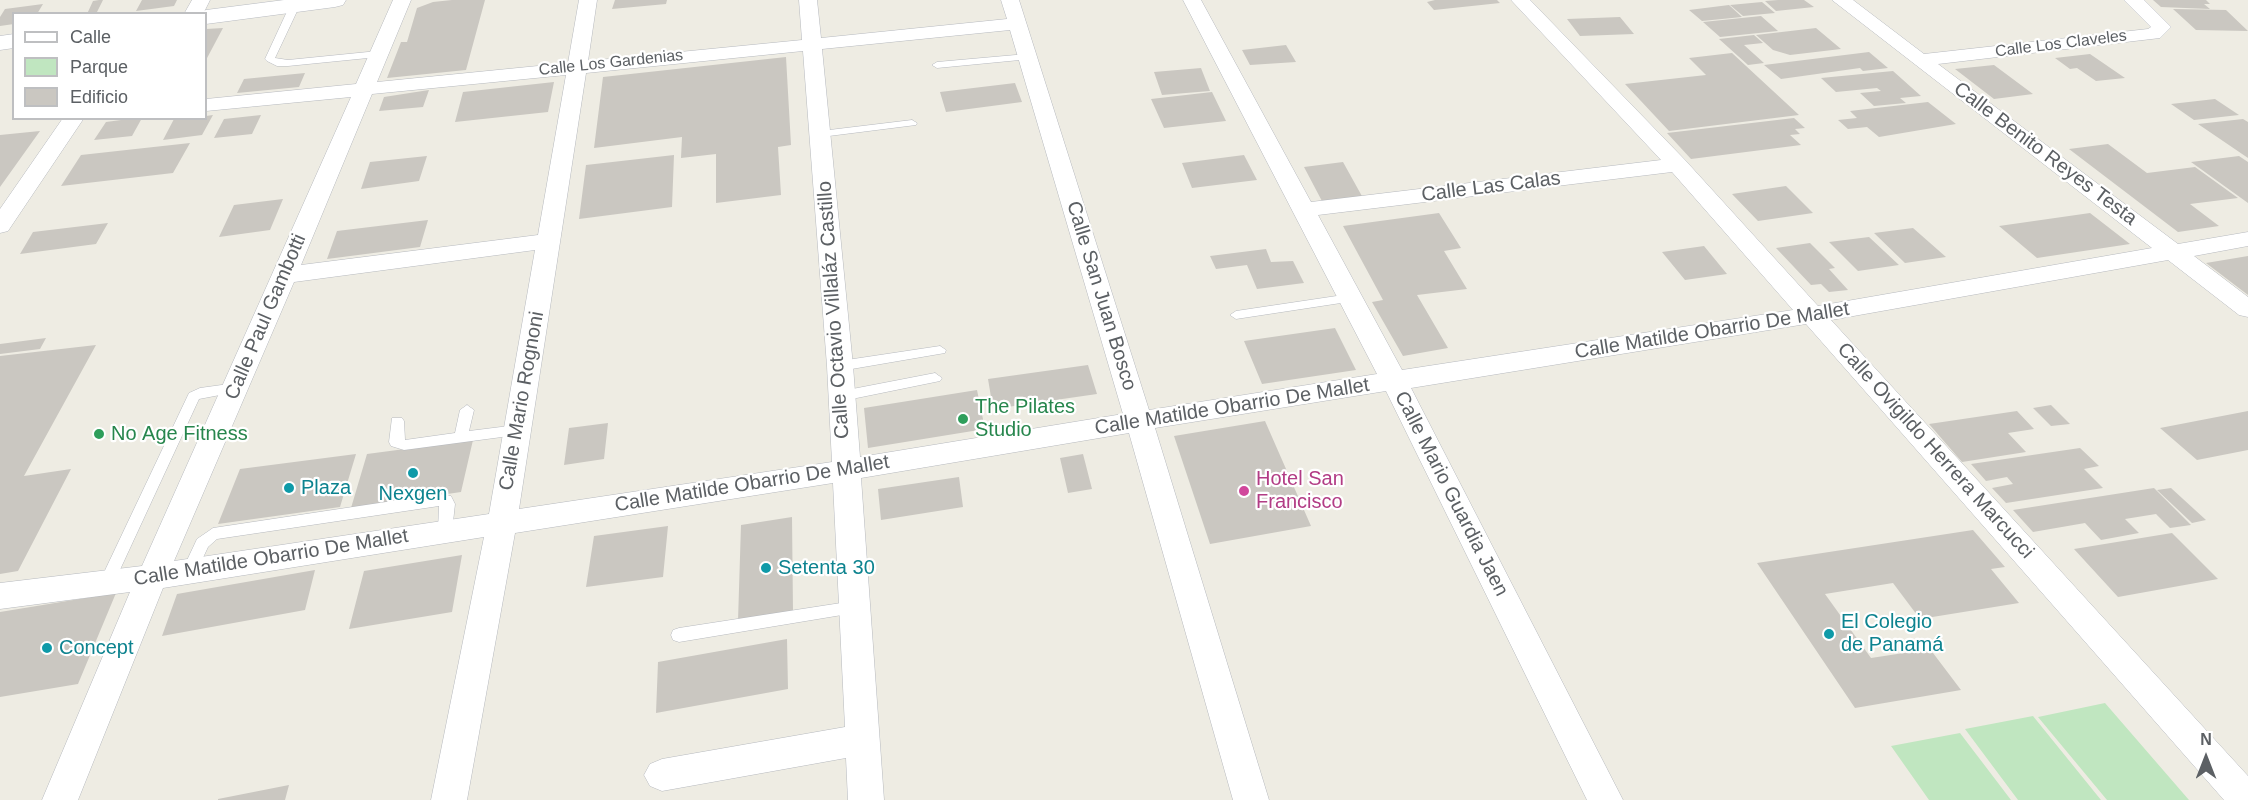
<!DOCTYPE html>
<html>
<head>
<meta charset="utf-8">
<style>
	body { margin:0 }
	#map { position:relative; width:2248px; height:800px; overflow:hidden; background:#eeece3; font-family:Arial,sans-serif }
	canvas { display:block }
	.legend { position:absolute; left:12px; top:12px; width:195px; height:108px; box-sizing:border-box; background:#fff; border:2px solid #bebfc1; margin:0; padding:8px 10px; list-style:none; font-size:18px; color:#5c6064 }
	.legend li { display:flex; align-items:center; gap:12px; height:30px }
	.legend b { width:30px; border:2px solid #bebfc1 }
	.north { position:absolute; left:2176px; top:728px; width:60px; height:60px; -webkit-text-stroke:4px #fff; paint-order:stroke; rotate:0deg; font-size:16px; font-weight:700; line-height:24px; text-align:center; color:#5c6064 }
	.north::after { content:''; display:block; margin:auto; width:21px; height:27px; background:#5c6064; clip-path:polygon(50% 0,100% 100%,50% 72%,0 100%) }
</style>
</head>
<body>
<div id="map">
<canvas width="2248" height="800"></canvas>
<ul class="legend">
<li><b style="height:8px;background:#fff"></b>Calle</li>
<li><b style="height:16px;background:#c0e6c0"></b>Parque</li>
<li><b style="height:16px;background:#cac7c1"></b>Edificio</li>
</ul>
<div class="north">N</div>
</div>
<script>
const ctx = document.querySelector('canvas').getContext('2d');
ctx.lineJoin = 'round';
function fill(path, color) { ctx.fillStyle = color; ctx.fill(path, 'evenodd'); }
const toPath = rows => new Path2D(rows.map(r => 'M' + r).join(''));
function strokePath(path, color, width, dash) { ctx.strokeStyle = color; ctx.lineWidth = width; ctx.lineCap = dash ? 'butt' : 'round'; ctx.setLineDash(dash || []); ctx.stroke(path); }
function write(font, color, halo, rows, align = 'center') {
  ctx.font = font + ' Arial,sans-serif'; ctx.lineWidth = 4.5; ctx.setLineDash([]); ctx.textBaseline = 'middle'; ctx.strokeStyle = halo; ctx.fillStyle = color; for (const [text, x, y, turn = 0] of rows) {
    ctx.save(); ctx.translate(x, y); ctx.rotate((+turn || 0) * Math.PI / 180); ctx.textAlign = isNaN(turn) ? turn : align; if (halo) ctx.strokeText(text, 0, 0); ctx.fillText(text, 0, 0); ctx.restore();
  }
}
fill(toPath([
	[2105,703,2189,800,2107,800,2038,717],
	[2033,716,2101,800,2018,800,1965,729],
	[1960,733,2011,800,1929,800,1891,746]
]), '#c0e6c0');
fill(toPath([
	[99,0,103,0,96,14,87,14,93,1],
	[142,0,177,0,174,6,136,11],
	[452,0,485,0,466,70,387,78,401,42,407,42,417,8,433,2],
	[615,0,667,0,666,4,612,9],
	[1435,0,1497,0,1500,3,1434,10,1427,2],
	[1778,0,1804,0,1814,7,1776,11,1765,1],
	[2153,0,2206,0,2210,4,2204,4,2210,9,2161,7],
	[1762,2,1775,13,1743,16,1730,5],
	[43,4,37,14,14,14,14,24,0,26,0,17,5,9],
	[1729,5,1742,17,1702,21,1689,10],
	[2173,9,2226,10,2248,31,2196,30],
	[1761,16,1778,31,1720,37,1703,22],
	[1620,17,1634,34,1580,36,1567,19],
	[223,28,206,60,206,29],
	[1816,28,1841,49,1790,55,1773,50,1756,35],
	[1754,35,1763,43,1744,45,1764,63,1748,65,1719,39],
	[1286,45,1296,62,1250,65,1242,50],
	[1869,52,1888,68,1863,71,1860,68,1781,79,1764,65],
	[1732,53,1799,115,1669,131,1625,84,1706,75,1689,58],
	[2090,54,2125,78,2096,81,2077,68,2070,69,2055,58],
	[786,57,791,145,778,147,781,195,716,203,716,154,681,158,682,137,594,148,603,77],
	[1994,65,2033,94,1994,99,1955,69],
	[1201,68,1210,91,1162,95,1154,72],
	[1893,71,1921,96,1900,98,1906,103,1874,106,1860,93,1881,91,1877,88,1836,92,1821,78],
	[305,73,299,87,237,93,244,79],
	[554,82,548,112,455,122,463,92],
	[1015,83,1022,102,946,112,940,92],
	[429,90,423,107,379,111,384,97],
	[1212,92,1226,121,1164,128,1151,99],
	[2215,99,2239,115,2194,120,2171,104],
	[1928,102,1956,124,1879,137,1867,127,1848,129,1838,120,1857,118,1850,111],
	[213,115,202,135,163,140,174,119,206,118,206,116],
	[261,115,252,134,214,138,224,119],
	[136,118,142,118,132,136,94,140,106,122],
	[1794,118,1805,128,1795,129,1800,134,1790,135,1801,145,1691,159,1667,133],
	[2243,119,2248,122,2248,158,2198,124],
	[40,131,0,187,0,135],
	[190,143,173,173,61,186,81,155],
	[2108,144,2147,173,2195,167,2238,198,2190,204,2219,226,2178,232,2069,149],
	[674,155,672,207,579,219,586,165],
	[1244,155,1257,180,1192,188,1182,163],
	[427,156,419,181,361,189,370,162],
	[2239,156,2248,162,2248,203,2191,162],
	[1343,162,1363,198,1323,203,1304,167],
	[1786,186,1813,213,1758,221,1732,194],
	[283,199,270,230,219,237,234,205],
	[1439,213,1461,248,1444,251,1467,289,1417,295,1448,348,1403,356,1372,302,1383,300,1343,226],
	[2090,213,2130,244,2037,258,1999,226],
	[428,220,420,247,327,259,337,231],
	[108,223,96,244,20,254,33,232],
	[1913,228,1946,257,1905,263,1874,233],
	[1869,237,1899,265,1858,271,1829,242],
	[1810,243,1835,268,1829,269,1848,290,1829,292,1821,284,1811,285,1776,248],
	[1704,246,1727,274,1685,280,1662,252],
	[1266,249,1271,262,1293,261,1304,283,1257,289,1247,265,1216,269,1210,256],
	[2248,256,2248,295,2206,263],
	[1335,328,1356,370,1262,384,1244,341],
	[46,338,40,349,0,354,0,344],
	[96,345,24,476,71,469,18,571,0,574,0,356],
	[1088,365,1097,394,993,409,988,379],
	[977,390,985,429,868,448,864,408],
	[2051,405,2070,424,2051,426,2033,408],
	[2017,411,2034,429,2008,433,2026,452,1962,462,1929,424],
	[2248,411,2248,450,2197,460,2160,428],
	[1265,421,1311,526,1210,544,1174,436],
	[608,423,604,459,564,465,569,428],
	[473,440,461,492,351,508,367,454],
	[2080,448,2099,466,2084,469,2103,488,2006,503,1992,488,2013,484,2007,477,1986,481,1971,464],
	[356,454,340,507,218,524,240,469],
	[1083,454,1092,489,1068,493,1060,458],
	[959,477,963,507,881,520,878,489],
	[2154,488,2191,525,2170,528,2156,514,2125,519,2139,533,2101,540,2085,523,2033,532,2013,510],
	[2171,488,2206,520,2192,523,2157,490],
	[792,517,793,612,738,621,741,525],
	[668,526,663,577,586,587,594,536],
	[1973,530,2005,567,1991,569,2019,603,1920,619,1893,583,1825,594,1871,658,1930,649,1961,690,1855,708,1757,563],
	[2172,533,2218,579,2118,597,2074,549],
	[462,555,452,612,349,629,364,571],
	[315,570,305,610,162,636,177,594],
	[116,593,78,684,0,697,0,612],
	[787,639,788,689,656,713,658,662],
	[289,785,285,800,218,800,218,799]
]), '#cac7c1');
const lane = toPath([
	[295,2,300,5,275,58,288,60,378,51,383,54,378,57,288,66,277,66,267,61,265,59,290,5,295,2],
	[1027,54,1032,57,1030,59,937,68,932,65,937,62,1027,54],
	[912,120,917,123,916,125,821,137,816,134,821,131,912,120],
	[1350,294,1354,295,1356,298,1354,301,1236,319,1230,315,1236,311,1350,294],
	[940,346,946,350,945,353,840,371,833,366,840,361,940,346],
	[935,373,942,378,940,381,842,401,835,396,842,391,935,373],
	[236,383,243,388,241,391,199,399,112,587,107,589,102,587,99,583,189,393,200,388,236,383],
	[467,405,474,410,469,431,517,425,524,430,517,435,404,450,391,446,389,442,392,418,402,418,404,421,405,440,455,433,460,410,467,405],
	[439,494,451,496,455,504,452,531,450,535,445,537,440,535,438,531,439,506,217,539,208,547,195,575,190,577,185,575,182,571,197,539,213,528,439,494],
	[854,601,860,602,862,607,860,612,854,613,679,642,673,640,671,635,673,630,679,628,854,601]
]);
const street = toPath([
	[192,0,210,0,203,14,184,14,192,0],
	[393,0,411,0,377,82,568,63,579,0,597,0,588,61,802,40,799,0,817,0,821,38,1007,19,1001,0,1019,0,1149,410,1377,374,1183,0,1201,0,1311,202,1661,160,1511,0,1530,0,1685,160,1818,306,2152,248,1832,0,1853,0,1924,54,2148,29,2151,27,2124,0,2144,0,2171,27,2160,38,1938,64,2178,244,2248,232,2248,246,2194,256,2248,297,2248,317,2239,315,2168,260,1831,320,2248,776,2248,800,2224,800,1806,324,1411,388,1623,800,1587,800,1386,391,1155,428,1269,800,1233,800,1129,433,861,478,884,800,848,800,846,758,662,791,650,786,644,775,650,764,662,759,845,727,833,483,515,533,467,800,431,800,484,537,163,588,78,800,42,800,130,592,0,609,0,583,142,566,351,97,206,111,206,99,356,84,393,0],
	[1010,30,1123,414,860,457,853,366,822,49,1010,30],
	[803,51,827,366,832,462,519,509,586,73,803,51],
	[566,75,538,235,301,265,372,94,566,75],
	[1672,172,1793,310,1402,370,1318,215,1672,172],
	[535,250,489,514,174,561,294,282,535,250],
	[63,118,84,118,8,231,0,233,0,209,63,118]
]);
const secondary = toPath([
	[284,0,346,0,343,5,335,7,206,24,206,14,197,14,206,10,284,0],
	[14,34,14,48,0,50,0,36,14,34]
]);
strokePath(lane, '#b6b9be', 1);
strokePath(street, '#b6b9be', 1);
strokePath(secondary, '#b7bac0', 1);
fill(lane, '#fff');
fill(street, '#fff');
fill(secondary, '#fff');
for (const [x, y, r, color] of [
	[963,419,6,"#2e9e5b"],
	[99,434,6,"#2e9e5b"],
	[413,473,6,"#0f9aa8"],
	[289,488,6,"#0f9aa8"],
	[1244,491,6,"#d1479c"],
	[766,568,6,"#0f9aa8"],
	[1829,634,6,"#0f9aa8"],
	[47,648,6,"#0f9aa8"]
]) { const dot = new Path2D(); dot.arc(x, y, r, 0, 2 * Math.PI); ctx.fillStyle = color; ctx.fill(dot); strokePath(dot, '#fff', 2); }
write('16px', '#5c6064', '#fff', [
	["Calle Los Claveles",2061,44,-7],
	["Calle Los Gardenias",611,63,-6]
]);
write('20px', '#5c6064', '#fff', [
	["Calle Benito Reyes Testa",2045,154,37],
	["Calle Las Calas",1491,187,-7],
	["Calle San Juan Bosco",1101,296,73],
	["Calle Octavio Villaláz Castillo",834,310,-94],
	["Calle Paul Gambotti",266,317,-67],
	["Calle Matilde Obarrio De Mallet",1712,331,-9],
	["Calle Mario Rognoni",522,401,-80],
	["Calle Matilde Obarrio De Mallet",1232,407,-9],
	["Calle Ovigildo Herrera Marcucci",1935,451,48],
	["Calle Matilde Obarrio De Mallet",752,484,-9],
	["Calle Mario Guardia Jaen",1451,494,63],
	["Calle Matilde Obarrio De Mallet",271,558,-9]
]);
write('20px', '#27864d', '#fff', [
	["The Pilates",975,407],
	["Studio",975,430],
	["No Age Fitness",111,434]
], 'left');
write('20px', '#b23c85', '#fff', [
	["Hotel San",1256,479],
	["Francisco",1256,502]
], 'left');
write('20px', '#0d838f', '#fff', [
	["Plaza",301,488],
	["Nexgen",413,494,"center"],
	["Setenta 30",778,568],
	["El Colegio",1841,622],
	["de Panamá",1841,645],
	["Concept",59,648]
], 'left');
</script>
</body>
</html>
